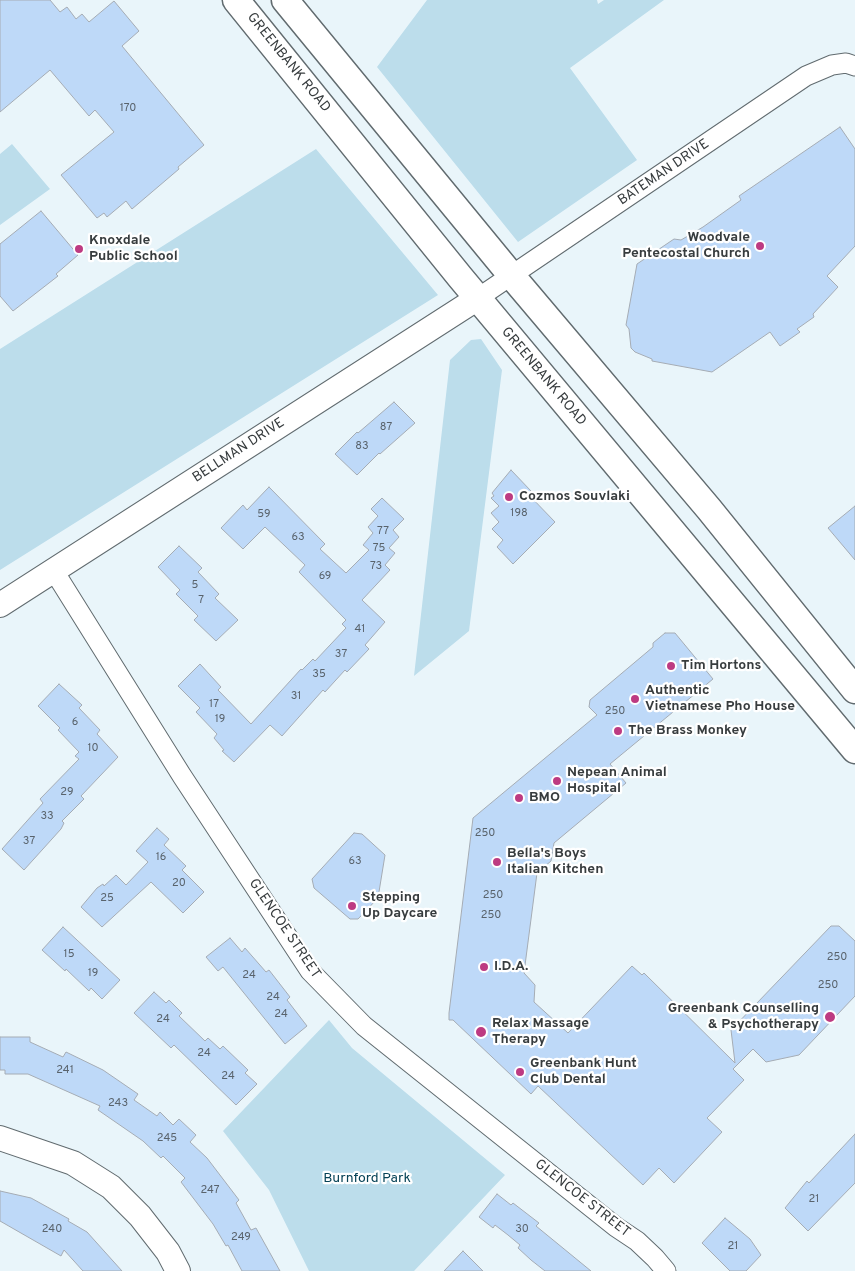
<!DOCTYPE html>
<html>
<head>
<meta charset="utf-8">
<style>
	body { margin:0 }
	canvas { display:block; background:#e9f5fa }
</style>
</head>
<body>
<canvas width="855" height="1271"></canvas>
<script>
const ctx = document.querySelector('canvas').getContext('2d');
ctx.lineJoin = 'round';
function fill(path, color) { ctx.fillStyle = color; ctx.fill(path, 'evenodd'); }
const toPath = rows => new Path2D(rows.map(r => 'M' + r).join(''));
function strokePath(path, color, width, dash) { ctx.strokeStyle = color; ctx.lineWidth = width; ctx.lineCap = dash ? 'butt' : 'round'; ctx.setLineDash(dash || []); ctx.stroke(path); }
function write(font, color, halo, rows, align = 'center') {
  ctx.font = font + ' Overpass,sans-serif'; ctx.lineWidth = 4.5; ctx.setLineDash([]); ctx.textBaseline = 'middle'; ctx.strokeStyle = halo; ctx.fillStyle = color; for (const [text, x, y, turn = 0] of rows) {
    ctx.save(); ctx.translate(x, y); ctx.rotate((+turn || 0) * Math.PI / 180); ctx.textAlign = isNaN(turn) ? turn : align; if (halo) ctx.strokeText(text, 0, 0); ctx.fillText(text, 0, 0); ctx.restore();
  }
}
fill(toPath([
	[427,0,597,0,598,4,604,0,664,0,570,68,637,160,518,242,377,67],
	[12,144,50,189,0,225,0,154],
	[316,149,438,295,0,570,0,349],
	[481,339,502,370,469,631,414,676,450,360,471,340],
	[329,1020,352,1048,505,1175,414,1271,309,1271,269,1190,223,1131]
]), '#bcddeb');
const building = toPath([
	[0,0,50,0,60,12,67,7,76,19,82,14,89,22,114,1,139,31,122,46,204,145,178,167,179,169,132,209,126,201,107,217,104,213,97,218,61,175,114,132,95,110,89,116,50,70,0,112,0,0],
	[840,127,855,149,855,246,827,276,838,287,813,314,814,317,797,329,800,332,780,346,770,332,712,372,652,361,652,359,635,352,631,348,629,329,626,325,637,264,674,239,681,240,703,227,741,200,739,196,840,127],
	[41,211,78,255,56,274,58,276,13,311,0,296,0,244,41,211],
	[394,402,415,423,380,454,379,453,357,475,335,454,357,432,358,433,394,402],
	[511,470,531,491,528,494,555,522,513,564,497,547,503,540,492,529,499,522,491,513,499,506,491,498,494,496,492,493,511,470],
	[269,487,325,544,320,549,346,573,369,550,363,545,373,533,368,527,378,516,371,509,382,498,404,519,393,530,399,537,389,548,395,553,385,565,390,570,362,600,385,622,365,645,369,649,347,672,345,670,325,692,323,690,282,736,270,725,234,762,222,751,224,750,214,738,217,734,196,712,200,708,178,686,200,664,221,687,218,690,251,724,301,669,302,670,313,659,315,661,346,628,342,624,346,620,299,572,305,565,265,527,243,549,221,528,243,505,247,510,269,487],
	[855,506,855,560,828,528,855,506],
	[179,546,202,568,198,572,219,594,215,598,238,620,216,641,194,620,198,616,176,594,180,590,158,567,179,546],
	[665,633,675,633,713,679,610,764,626,783,554,843,551,861,537,873,524,973,535,985,534,1002,568,1033,632,966,642,975,644,973,735,1063,731,1030,831,926,839,926,855,941,855,996,799,1055,766,1062,753,1049,733,1069,744,1080,707,1118,722,1132,674,1183,659,1168,643,1185,538,1086,531,1094,453,1020,449,1020,449,1013,473,818,597,715,589,707,590,700,653,647,653,643,665,633],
	[59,684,82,705,79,708,100,730,97,734,118,757,81,796,84,799,62,821,64,823,61,829,24,870,2,849,43,803,40,799,79,759,75,756,79,752,58,730,60,728,38,706,59,684],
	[157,828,169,839,164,845,186,866,182,870,204,892,183,913,151,882,102,927,81,907,97,888,103,884,104,886,116,875,126,885,148,862,136,851,157,828],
	[354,833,362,834,385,855,378,898,358,919,350,919,314,888,312,879,354,833],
	[63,927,120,980,102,999,91,988,89,991,66,969,65,971,42,950,63,927],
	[230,938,242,952,245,948,266,972,269,970,290,997,287,1000,307,1026,285,1044,223,967,218,971,206,957,230,938],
	[154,992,166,1003,169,1000,182,1013,179,1016,205,1041,208,1038,220,1049,223,1046,248,1070,245,1073,257,1084,236,1105,174,1045,171,1048,134,1013,154,992],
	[0,1037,30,1037,30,1042,63,1057,66,1052,103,1070,138,1094,134,1100,157,1116,160,1112,173,1125,179,1119,196,1135,190,1142,207,1158,239,1200,236,1203,251,1230,256,1228,280,1271,242,1271,228,1245,226,1246,213,1224,181,1182,185,1178,163,1156,161,1158,143,1141,98,1110,100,1106,28,1074,5,1074,5,1070,0,1070,0,1037],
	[855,1134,855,1183,808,1231,785,1208,807,1181,809,1183,855,1134],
	[0,1191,31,1198,69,1219,68,1221,87,1232,122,1271,83,1271,64,1250,61,1256,0,1221,0,1191],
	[497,1194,511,1205,513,1203,539,1223,536,1226,591,1271,545,1271,531,1260,518,1248,520,1245,508,1235,495,1225,493,1228,479,1217,497,1194],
	[725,1218,750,1239,761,1255,746,1271,730,1271,702,1243,725,1218],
	[463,1251,483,1271,444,1271,463,1251]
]);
fill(building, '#bed9f8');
strokePath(building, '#a5acb4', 1);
const minor = toPath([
	[478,298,806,76,832,65,846,63,855,66],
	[54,571,182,776,310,971,364,1026,616,1227,637,1241,655,1258,666,1271]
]);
const tertiary = toPath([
	[0,605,478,298],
	[0,1138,73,1163,111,1187,140,1216,168,1252,178,1271]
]);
const secondary = toPath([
	[236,0,460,277,855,750],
	[285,0,511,275,709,509,855,690]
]);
strokePath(minor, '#616b6f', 21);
strokePath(tertiary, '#616b6f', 26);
strokePath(secondary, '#616b6f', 29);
strokePath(minor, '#fff', 19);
strokePath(tertiary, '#fff', 24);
strokePath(secondary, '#fff', 26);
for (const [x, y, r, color] of [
	[760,246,5,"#bd3b82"],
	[79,249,5,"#bd3b82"],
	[509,497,5,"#bd3b82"],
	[671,666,5,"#bd3b82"],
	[635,699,5,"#bd3b82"],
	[618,731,5,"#bd3b82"],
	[557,781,5,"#bd3b82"],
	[519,798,5,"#bd3b82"],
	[497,862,5,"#bd3b82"],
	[352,906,5,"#bd3b82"],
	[484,967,5,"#bd3b82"],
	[830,1017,6,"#bd3b82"],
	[481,1032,6,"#bd3b82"],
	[520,1072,5,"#bd3b82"]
]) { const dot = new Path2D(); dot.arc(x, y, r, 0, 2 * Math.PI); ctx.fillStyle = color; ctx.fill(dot); strokePath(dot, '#fff', 2); }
write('11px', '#59636c', null, [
	["170",128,109],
	["87",386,428],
	["83",362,447],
	["198",519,514],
	["59",264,515],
	["77",383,532],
	["63",298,538],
	["75",379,549],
	["73",376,567],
	["69",325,577],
	["5",195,586],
	["7",201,601],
	["41",360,630],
	["37",341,655],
	["35",319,675],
	["31",296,697],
	["17",214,705],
	["250",615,712],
	["19",220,720],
	["6",75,723],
	["10",93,749],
	["29",67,793],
	["33",47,817],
	["250",485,834],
	["37",29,842],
	["16",161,858],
	["63",355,862],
	["20",179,884],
	["250",493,896],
	["25",107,899],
	["250",491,916],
	["15",69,955],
	["250",837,958],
	["19",93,974],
	["24",249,976],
	["250",828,986],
	["24",273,998],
	["24",281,1015],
	["24",163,1020],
	["24",204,1054],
	["241",65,1071],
	["24",228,1077],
	["243",118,1104],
	["245",167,1139],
	["247",210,1191],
	["21",814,1200],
	["240",52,1230],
	["30",522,1230],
	["249",241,1238],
	["21",733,1247]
]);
write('14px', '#373c3e', '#fff', [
	["GREENBANK ROAD",288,63,51],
	["BATEMAN DRIVE",664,173,-34],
	["GREENBANK ROAD",543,377,50],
	["BELLMAN DRIVE",239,451,-33],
	["GLENCOE STREET",284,929,56],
	["GLENCOE STREET",582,1199,38]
]);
write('bold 14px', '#373c3e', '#fff', [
	["Woodvale",750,238,"right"],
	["Pentecostal Church",750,254,"right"],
	["Knoxdale",89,241],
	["Public School",89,257],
	["Cozmos Souvlaki",519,497],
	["Tim Hortons",681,666],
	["Authentic",645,691],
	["Vietnamese Pho House",645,707],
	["The Brass Monkey",628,731],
	["Nepean Animal",567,773],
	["Hospital",567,789],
	["BMO",529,798],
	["Bella's Boys",507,854],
	["Italian Kitchen",507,870],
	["Stepping",362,898],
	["Up Daycare",362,914],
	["I.D.A.",494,967],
	["Greenbank Counselling",819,1009,"right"],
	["& Psychotherapy",819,1025,"right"],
	["Relax Massage",492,1024],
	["Therapy",492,1040],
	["Greenbank Hunt",530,1064],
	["Club Dental",530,1080]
], 'left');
write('14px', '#064256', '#fff', [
	["Burnford Park",367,1179]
]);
</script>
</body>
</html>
